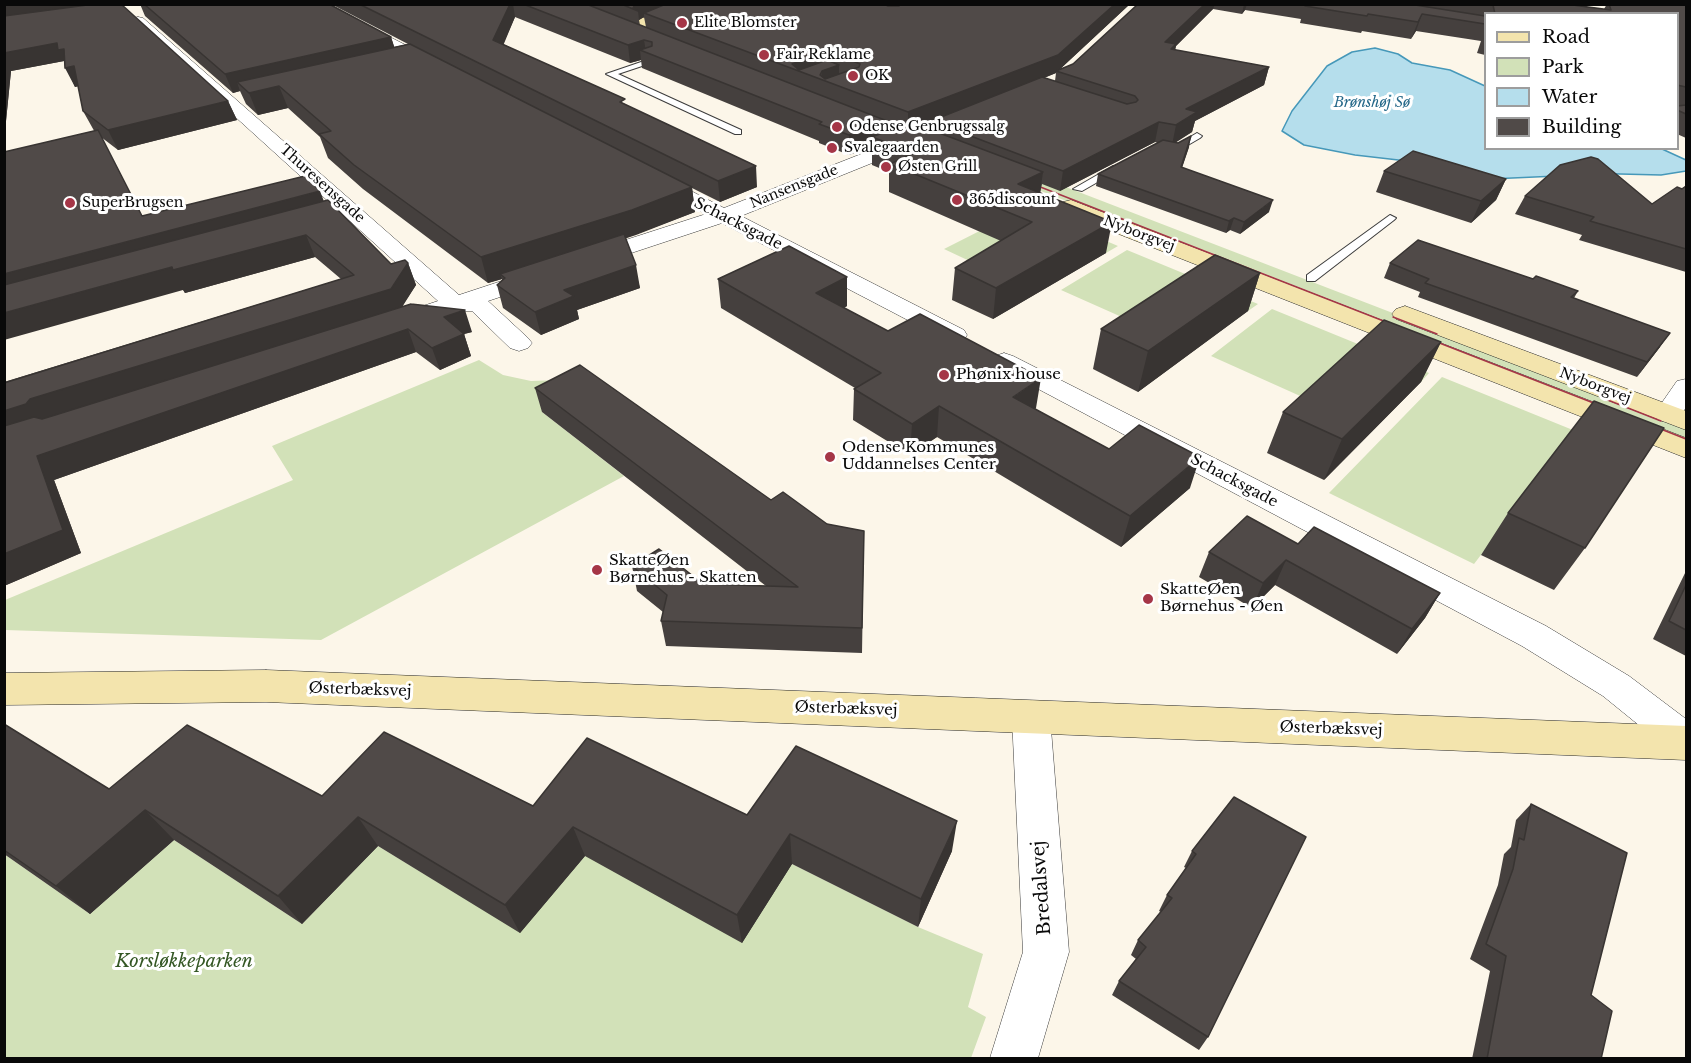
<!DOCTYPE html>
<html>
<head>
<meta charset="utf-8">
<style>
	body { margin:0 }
	#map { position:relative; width:1691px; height:1063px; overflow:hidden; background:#fcf6e9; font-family:"Libre Baskerville",serif }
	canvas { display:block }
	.frame { position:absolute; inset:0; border:6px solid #090909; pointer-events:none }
	.legend { position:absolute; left:1484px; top:12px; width:195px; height:138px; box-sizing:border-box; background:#fff; border:2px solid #9d9d9d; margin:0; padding:8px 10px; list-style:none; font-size:18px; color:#090909 }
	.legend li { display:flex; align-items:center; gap:12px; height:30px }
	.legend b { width:30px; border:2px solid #9d9d9d }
</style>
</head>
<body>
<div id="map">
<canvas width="1691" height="1063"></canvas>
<div class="frame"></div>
<ul class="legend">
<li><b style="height:8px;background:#f3e4ad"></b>Road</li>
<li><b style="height:16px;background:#d2e1b8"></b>Park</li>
<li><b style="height:16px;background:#b5deec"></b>Water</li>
<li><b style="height:16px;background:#504a48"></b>Building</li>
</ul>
</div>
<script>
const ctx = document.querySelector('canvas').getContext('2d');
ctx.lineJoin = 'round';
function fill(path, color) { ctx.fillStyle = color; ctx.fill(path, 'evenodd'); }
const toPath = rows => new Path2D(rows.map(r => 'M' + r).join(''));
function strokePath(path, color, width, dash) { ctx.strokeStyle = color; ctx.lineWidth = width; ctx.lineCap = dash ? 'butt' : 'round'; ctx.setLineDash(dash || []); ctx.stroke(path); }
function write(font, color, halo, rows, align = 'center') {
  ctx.font = font + ' "Libre Baskerville",serif'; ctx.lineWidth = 6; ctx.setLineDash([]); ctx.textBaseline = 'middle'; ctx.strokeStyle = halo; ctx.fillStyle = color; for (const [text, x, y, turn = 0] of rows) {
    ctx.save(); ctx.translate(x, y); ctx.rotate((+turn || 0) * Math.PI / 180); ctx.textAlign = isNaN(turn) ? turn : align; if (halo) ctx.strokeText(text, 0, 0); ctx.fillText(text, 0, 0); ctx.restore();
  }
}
fill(toPath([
	[962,147,1686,426,1686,445,947,154],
	[1027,207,1118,246,1106,253,1066,236,995,273,944,249],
	[1127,250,1258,304,1248,311,1151,330,1061,290],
	[1272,309,1429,373,1421,382,1318,404,1211,356],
	[479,360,503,375,531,381,561,380,542,412,624,476,321,640,5,630,5,600,293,480,272,446],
	[1442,377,1642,458,1567,442,1474,564,1329,493],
	[174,840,302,924,378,846,520,932,585,856,792,864,918,927,983,954,968,1007,986,1017,971,1058,5,1058,4,854,90,914]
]), '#d2e1b8');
const water = toPath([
	[1375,48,1398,54,1412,63,1450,70,1485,86,1486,148,1662,149,1686,160,1686,171,1661,175,1579,173,1557,176,1490,179,1433,164,1355,155,1304,145,1282,131,1292,111,1327,66,1352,52,1375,48]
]);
fill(water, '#b5deec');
strokePath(water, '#4698b9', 1.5);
const lane = toPath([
	[647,60,654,62,618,74,741,130,741,134,735,134,606,74,647,60],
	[1197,133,1202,136,1200,138,1176,152,1168,150,1197,133],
	[1113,166,1122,168,1082,191,1073,189,1113,166],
	[1390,215,1396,218,1394,220,1315,281,1307,281,1307,275,1390,215]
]);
const street = toPath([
	[306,4,325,4,441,63,443,66,441,69,429,69,306,4],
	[138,17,143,18,459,295,529,272,537,270,545,272,549,277,545,282,488,301,528,338,532,343,528,348,519,351,510,348,472,311,456,311,405,327,396,325,393,320,396,315,438,301,133,24,131,21,133,18,138,17],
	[912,134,919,136,921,140,919,144,741,216,964,330,967,335,964,340,955,342,946,340,722,223,595,265,587,267,579,265,576,260,579,255,706,214,648,184,645,180,648,176,662,176,724,208,912,134],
	[1004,353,1013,356,1546,626,1629,676,1686,719,1686,756,1672,752,1603,696,1522,646,995,366,991,361,995,356,1004,353],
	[1686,379,1686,407,1682,414,1678,420,1668,422,1658,420,1654,414,1677,381,1686,379],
	[1031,701,1044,706,1050,717,1069,952,1038,1058,990,1058,1023,952,1012,717,1018,706,1031,701]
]);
const secondary = toPath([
	[588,4,609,4,693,37,695,40,687,45,681,43,588,4],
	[1071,200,1686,438,1686,458,1063,212,1060,207,1063,202,1071,200],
	[1405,306,1686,411,1686,430,1396,319,1392,314,1396,309,1405,306],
	[266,670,1686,726,1686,760,266,702,4,705,4,673,266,670]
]);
strokePath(lane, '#3c3c3c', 2);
strokePath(street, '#3c3c3c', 1);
strokePath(secondary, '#2b2b2b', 1);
fill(lane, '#fff');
fill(street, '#fff');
fill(secondary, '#f3e4ad');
strokePath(toPath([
	[1025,181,1399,327],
	[1393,317,1437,334],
	[1424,337,1609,409],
	[1600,397,1661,421],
	[1648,424,1686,439]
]), '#a53647', 1.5);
fill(toPath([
	[4,4,132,4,122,6,228,101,237,120,118,150,101,137,142,216,324,201,391,264,408,263,416,285,402,306,472,332,464,334,471,356,440,370,416,352,54,480,81,553,4,586,4,382,341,279,315,257,185,293,83,111,78,86,75,87,64,61,11,71,4,141],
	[140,4,329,4,391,37,394,47,408,44,331,4,1130,4,1059,70,1073,64,1138,4,1565,4,1604,9,1607,4,1686,4,1686,138,1677,134,1677,14,1485,14,1485,55,1477,53,1481,41,1416,31,1411,39,1362,31,1361,33,1300,23,1301,19,1245,10,1242,14,1213,9,1176,46,1175,50,1269,67,1264,85,1195,121,1192,132,1175,142,1189,147,1182,168,1269,212,1240,234,1230,230,1226,233,1096,186,1098,174,1158,143,1155,142,1060,191,1042,184,1040,193,1106,253,993,319,952,300,955,268,1001,241,889,192,889,172,872,165,872,146,849,155,819,143,819,141,642,68,641,60,630,63,515,17,503,44,625,104,757,187,720,202,692,188,695,212,626,238,640,288,577,310,579,319,541,335,503,308,497,285,502,280,502,279,488,283,363,189,328,158,320,137,288,108,258,115,246,104,240,91,233,93,145,16],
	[644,17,646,27,640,25,639,20],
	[1056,73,1055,81,1044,78],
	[931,123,930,129,922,126],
	[887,124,896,127,887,131],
	[1384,171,1506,179,1496,200,1471,223,1376,192],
	[1686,186,1686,272,1579,240,1582,235,1515,214,1525,196,1652,204],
	[1390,263,1533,279,1578,291,1574,298,1660,347,1637,377,1418,297,1420,292,1384,278],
	[1260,273,1248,311,1138,392,1093,369,1101,329],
	[718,279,847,306,844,308,1036,408,1035,409,1109,449,1190,488,1121,547,937,437,910,455,853,420,854,389,855,388,721,308],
	[1441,342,1421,382,1324,480,1267,453,1283,412],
	[535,388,771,500,827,524,864,531,862,653,666,646,661,621,663,612,637,591,632,566,703,584,766,586,542,412],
	[1508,513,1585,548,1554,590,1481,555],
	[1298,544,1440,593,1425,618,1397,654,1275,585,1252,608,1199,577,1209,552],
	[1686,571,1686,656,1653,639],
	[4,724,109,789,322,796,533,806,747,815,952,851,918,927,792,864,742,943,585,856,520,933,378,846,302,924,174,840,90,914,4,854],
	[1234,797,1208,1037,1199,1050,1112,995,1119,981,1136,959,1131,955,1138,940,1161,912,1159,911,1167,895,1186,868,1184,867,1192,851],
	[1531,804,1591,995,1601,1059,1472,1059,1490,971,1470,959,1498,885,1504,854,1511,847,1516,820]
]), '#45403e');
fill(toPath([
	[4,4,132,4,4,22],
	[510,4,513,4,515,17,498,58,493,40],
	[635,4,676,4,644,13,644,17,639,20,638,11,633,8],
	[1115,4,1130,4,1057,72,1056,71,1056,73,933,122,931,121,931,123,908,132,908,112],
	[1205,4,1215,4,1213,9,1176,46,1172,61,1165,42],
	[1244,4,1247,4,1245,10,1242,14],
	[1422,14,1416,31,1411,39,1418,22],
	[391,37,397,55,237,82,240,91,233,93,225,74],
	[644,40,646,52,640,50,641,60,630,63,628,45],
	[57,43,64,49,84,85,75,87,65,68,64,61,11,71,4,141,4,53],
	[828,50,828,68,809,75,793,69,792,64],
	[839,65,839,83,821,79,822,71],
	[1269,67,1264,85,1195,121,1192,132,1172,145,1176,125,1186,109],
	[279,86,288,108,258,115,249,93],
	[228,101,237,120,118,150,108,130],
	[887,121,887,140,872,137,872,146,849,155,849,135],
	[1159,122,1155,142,1060,191,1063,171],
	[1191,136,1189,147,1178,179,1181,167],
	[756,166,757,187,720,202,718,181],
	[1043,172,1039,201,1018,184],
	[1506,179,1496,200,1471,223,1481,201],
	[692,187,695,212,636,235,505,278,500,274,502,279,488,283,481,257],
	[320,191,328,212,4,301,4,274],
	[1273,200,1269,212,1240,234,1244,222],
	[1234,218,1230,230,1226,233,1229,221],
	[1112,222,1106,253,993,319,996,288],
	[306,235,315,257,185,293,183,290,4,340,4,313,172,267],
	[408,263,416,285,399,312,4,440,4,411,30,399],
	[636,265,640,288,577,310,579,319,541,335,535,312,564,290],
	[1260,273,1248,311,1138,392,1148,351],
	[847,277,847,306,817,322,816,293],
	[465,310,472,332,464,334,471,356,440,370,432,348,444,317],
	[408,329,416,352,54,480,81,553,4,586,4,554,37,456],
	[1670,333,1660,347,1637,377,1647,362],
	[1441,342,1421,382,1324,480,1342,439],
	[1041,378,1036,408,1008,427,1013,397],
	[939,406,937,437,910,455,912,424],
	[1200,457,1190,488,1121,547,1130,516],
	[1286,560,1275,585,1252,608,1263,583],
	[1440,593,1425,618,1397,654,1412,629],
	[145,810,174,840,90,914,56,886],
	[358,817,378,846,302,924,278,896],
	[957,821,952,851,918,927,921,899],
	[573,827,585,856,520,933,505,905],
	[790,834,792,864,742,943,737,915]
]), '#383432');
const building = toPath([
	[95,4,121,4,228,101,108,130,83,111,74,66,65,68,64,49,58,50,57,43,4,53,4,16,95,4],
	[144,4,329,4,391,37,225,74,144,4],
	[359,4,510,4,493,40,625,99,620,102,756,166,718,181,359,4],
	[523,4,586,4,887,121,849,135,819,124,822,122,640,50,652,46,652,42,644,40,628,45,523,4],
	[621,4,635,4,633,8,638,11,621,4],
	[666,4,884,4,888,6,899,6,901,4,1115,4,1058,55,908,112,644,13,666,4],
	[828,50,860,64,859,67,825,79,820,75,822,71,839,65,827,60,799,70,792,64,828,50],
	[1138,4,1205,4,1165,42,1176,44,1171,49,1269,67,1186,109,1197,112,1176,125,1159,122,1063,171,931,121,1042,77,1127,104,1136,102,1138,100,1135,96,1056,71,1073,64,1138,4],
	[1306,4,1409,4,1485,16,1485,24,1422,14,1418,22,1368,14,1367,16,1305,6,1306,4],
	[1490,4,1565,4,1611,10,1609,4,1686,4,1686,87,1677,85,1677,14,1495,14,1493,5,1490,4],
	[410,44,692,187,632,210,481,257,354,165,319,134,331,131,279,86,249,93,237,82,410,44],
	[1686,105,1686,114,1677,110,1677,106,1686,105],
	[910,122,1043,172,1018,184,1112,222,996,288,955,268,1032,222,890,164,914,153,872,137,910,122],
	[98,130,142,216,305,176,320,191,4,274,4,152,98,130],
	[1191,136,1181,167,1273,200,1244,222,1234,218,1229,221,1098,174,1163,140,1178,143,1191,136],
	[1413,151,1506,179,1481,201,1384,171,1413,151],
	[1591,157,1598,159,1652,204,1677,187,1682,189,1686,186,1686,249,1590,221,1594,217,1525,196,1560,165,1591,157],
	[328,200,391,264,405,260,408,263,391,289,30,399,26,404,4,411,4,383,354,275,306,235,173,270,172,267,4,313,4,285,328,200],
	[624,234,636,265,564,290,574,296,535,312,497,285,505,278,500,274,624,234],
	[1418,240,1533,279,1536,276,1578,291,1571,297,1670,333,1647,362,1425,283,1429,279,1390,263,1418,240],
	[789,246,847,277,816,293,888,331,920,314,1041,378,1013,397,1109,449,1139,425,1200,457,1130,516,939,406,912,424,854,389,881,373,718,279,789,246],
	[1215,255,1260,273,1148,351,1101,329,1215,255],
	[411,304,465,310,444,317,464,334,432,348,408,329,37,456,63,530,4,554,4,426,34,417,42,419,52,416,411,304],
	[1384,320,1441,342,1342,439,1283,412,1384,320],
	[580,365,771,500,783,492,827,524,864,531,862,628,661,621,667,595,632,566,659,549,703,584,798,587,535,388,580,365],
	[1594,401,1664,428,1585,548,1508,513,1594,401],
	[1247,516,1298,544,1314,527,1440,593,1412,629,1286,560,1263,583,1209,552,1247,516],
	[1686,585,1686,630,1669,621,1686,585],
	[4,724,109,789,187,725,322,796,384,732,533,806,587,738,747,815,796,746,957,821,921,899,790,834,737,915,573,827,505,905,358,817,278,896,145,810,56,886,4,850,4,724],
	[1234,797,1306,837,1208,1037,1119,981,1146,947,1138,940,1172,898,1167,895,1196,854,1192,851,1234,797],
	[1531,804,1627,853,1591,995,1612,1011,1601,1059,1487,1059,1506,956,1486,944,1513,869,1519,838,1524,840,1531,804]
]);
fill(building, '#504a48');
strokePath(building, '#383432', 1.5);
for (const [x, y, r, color] of [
	[682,23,6,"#a53647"],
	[764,55,6,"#a53647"],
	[853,76,6,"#a53647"],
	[837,127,6,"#a53647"],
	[832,148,6,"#a53647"],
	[886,167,6,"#a53647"],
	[957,200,6,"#a53647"],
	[70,203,6,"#a53647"],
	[944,375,6,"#a53647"],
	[830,457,6,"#a53647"],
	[597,570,6,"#a53647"],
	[1148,599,6,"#a53647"]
]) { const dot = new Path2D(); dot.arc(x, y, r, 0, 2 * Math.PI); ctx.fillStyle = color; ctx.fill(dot); strokePath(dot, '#fff', 2); }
write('14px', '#090909', '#fff', [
	["Elite Blomster",694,23],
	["Fair Reklame",776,55],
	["OK",865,76],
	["Odense Genbrugssalg",849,127],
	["Svalegaarden",844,148],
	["Østen Grill",898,167],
	["365discount",969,200],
	["SuperBrugsen",82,203]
], 'left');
write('italic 14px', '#256889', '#fff', [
	["Brønshøj Sø",1372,103]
]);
write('14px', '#090909', '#fff', [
	["Thuresensgade",322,184,42],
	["Nansensgade",794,187,-22],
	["Nyborgvej",1139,234,21],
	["Nyborgvej",1595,386,21]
]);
write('15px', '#090909', '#fff', [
	["Schacksgade",738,224,27],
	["Schacksgade",1234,481,28],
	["Østerbæksvej",360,690,2],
	["Østerbæksvej",846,709,2],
	["Østerbæksvej",1331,729,2]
]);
write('15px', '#090909', '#fff', [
	["Phønix house",956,375],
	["Odense Kommunes",842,448],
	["Uddannelses Center",842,465],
	["SkatteØen",609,561],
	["Børnehus - Skatten",609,578],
	["SkatteØen",1160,590],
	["Børnehus - Øen",1160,607]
], 'left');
write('18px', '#090909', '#fff', [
	["Bredalsvej",1042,888,-94]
]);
write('italic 18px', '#345724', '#fff', [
	["Korsløkkeparken",184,962]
]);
</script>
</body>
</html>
